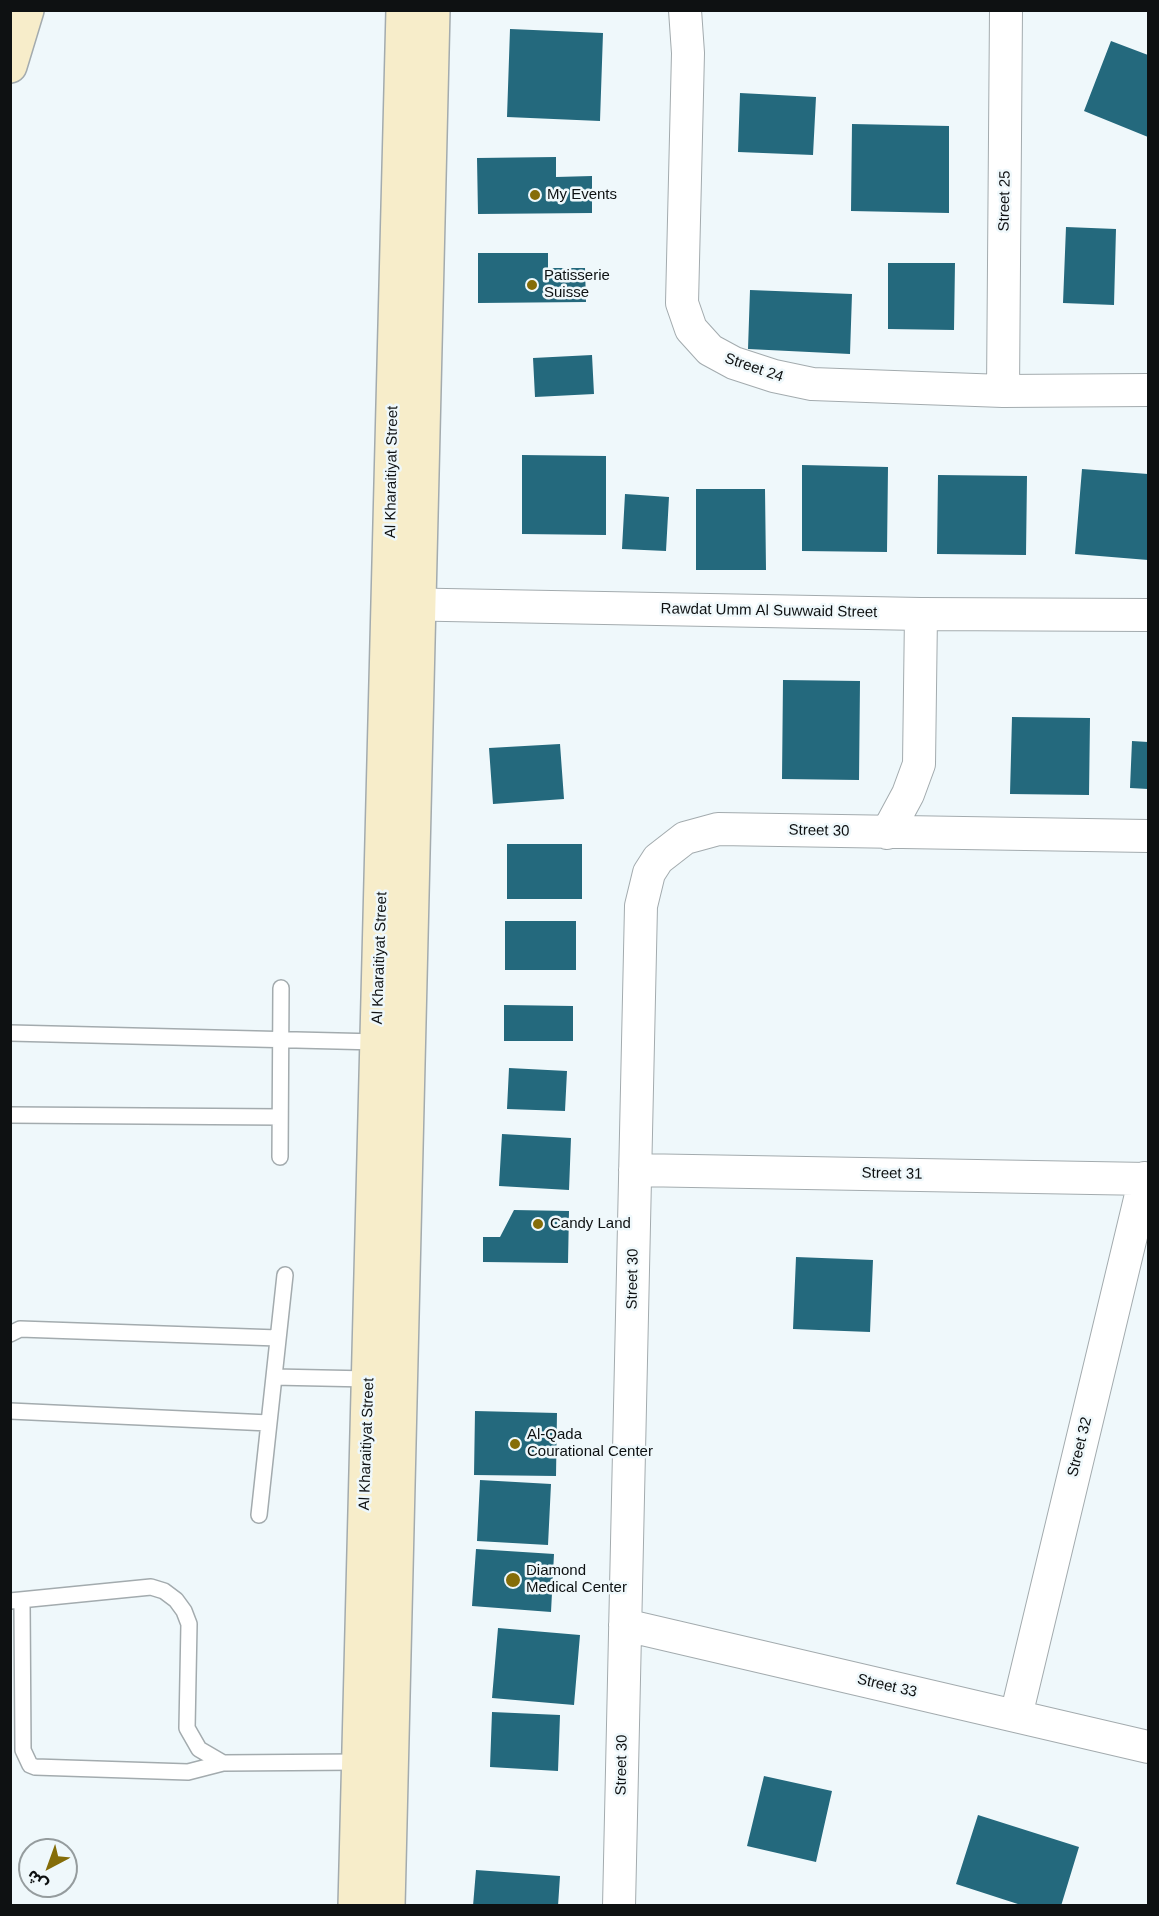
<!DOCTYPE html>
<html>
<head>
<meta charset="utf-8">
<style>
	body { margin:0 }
	#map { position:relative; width:1159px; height:1916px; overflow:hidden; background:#eff8fb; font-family:Helvetica,"Noto Sans Arabic",sans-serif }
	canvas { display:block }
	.frame { position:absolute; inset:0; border:12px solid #0e1112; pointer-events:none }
	.north { position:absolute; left:18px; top:1838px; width:60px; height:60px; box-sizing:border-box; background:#eff8fb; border:2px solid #959c9e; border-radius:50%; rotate:221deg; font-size:16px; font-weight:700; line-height:24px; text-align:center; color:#0e1112 }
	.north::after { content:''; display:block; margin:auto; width:21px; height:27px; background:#856d09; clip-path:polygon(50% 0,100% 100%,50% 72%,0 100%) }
</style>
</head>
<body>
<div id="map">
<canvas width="1159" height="1916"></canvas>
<div class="frame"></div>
<div class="north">ش</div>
</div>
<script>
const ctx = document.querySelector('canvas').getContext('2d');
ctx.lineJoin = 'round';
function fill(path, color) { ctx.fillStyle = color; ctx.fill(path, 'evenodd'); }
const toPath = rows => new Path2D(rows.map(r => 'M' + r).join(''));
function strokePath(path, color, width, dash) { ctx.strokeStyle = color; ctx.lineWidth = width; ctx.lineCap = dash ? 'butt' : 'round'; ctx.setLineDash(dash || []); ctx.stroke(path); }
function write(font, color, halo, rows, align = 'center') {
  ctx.font = font + ' Helvetica,sans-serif'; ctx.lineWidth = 5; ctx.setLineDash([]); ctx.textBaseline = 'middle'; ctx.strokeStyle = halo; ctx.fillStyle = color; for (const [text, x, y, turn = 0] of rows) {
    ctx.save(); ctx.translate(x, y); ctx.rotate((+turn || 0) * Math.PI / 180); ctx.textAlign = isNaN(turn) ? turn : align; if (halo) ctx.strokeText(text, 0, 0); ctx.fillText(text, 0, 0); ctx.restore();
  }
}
fill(toPath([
	[510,29,603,33,600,121,507,117],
	[1111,41,1148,55,1148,137,1084,111],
	[740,93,816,97,813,155,738,152],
	[852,124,949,126,949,213,851,211],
	[556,157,556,177,592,176,592,213,478,214,477,158],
	[1066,227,1116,229,1114,305,1063,303],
	[478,253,548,253,548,268,585,268,586,302,478,303],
	[888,263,955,263,954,330,888,329],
	[750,290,852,294,850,354,748,349],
	[592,355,594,394,535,397,533,358],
	[522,455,606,456,606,535,522,534],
	[802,465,888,467,887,552,802,551],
	[1082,469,1148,474,1148,560,1075,554],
	[938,475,1027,476,1026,555,937,554],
	[696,489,765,489,766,570,696,570],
	[625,494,669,497,666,551,622,549],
	[783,680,860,681,859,780,782,779],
	[1012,717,1090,718,1089,795,1010,794],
	[1132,741,1148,742,1148,789,1130,788],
	[560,744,564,799,493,804,489,748],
	[507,844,582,844,582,899,507,899],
	[505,921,576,921,576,970,505,970],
	[504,1005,573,1006,573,1041,504,1041],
	[509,1068,567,1071,565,1111,507,1109],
	[502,1134,571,1138,569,1190,499,1186],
	[514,1210,569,1211,568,1263,483,1262,483,1237,500,1237],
	[796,1257,873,1260,870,1332,793,1329],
	[475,1411,557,1413,556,1476,474,1475],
	[480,1480,551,1484,548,1545,477,1541],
	[476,1549,554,1554,551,1612,472,1606],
	[498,1628,580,1635,574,1705,492,1698],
	[492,1712,560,1715,558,1771,490,1767],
	[764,1776,832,1791,816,1862,747,1846],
	[978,1815,1079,1847,1061,1906,1024,1906,956,1884],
	[476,1870,560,1876,558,1906,473,1906]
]), '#24697d');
const lane = toPath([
	[10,1033,378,1042],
	[10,1115,280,1117],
	[280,1157,281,988],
	[10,1334,20,1329,278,1338],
	[274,1377,369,1379],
	[10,1411,269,1423],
	[259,1515,285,1275],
	[10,1601,151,1587,164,1591,176,1600,184,1611,189,1624,187,1728,199,1749,223,1763,358,1762],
	[22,1602,23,1750,30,1765,35,1767,188,1772,223,1763]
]);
const street = toPath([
	[685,10,688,53,682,303,691,329,710,350,734,363,774,376,812,384,1003,391,1148,390],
	[1003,391,1006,10],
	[393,604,921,614,1148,615],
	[887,833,908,794,919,764,921,614],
	[635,1170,1148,1179],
	[625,1625,1148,1747],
	[1016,1716,1145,1178],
	[619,1906,641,906,649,873,658,859,685,838,718,829,1148,836]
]);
const secondary = toPath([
	[10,66,27,10],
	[355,1906,403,10],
	[388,1906,433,10]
]);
strokePath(lane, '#a3abae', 18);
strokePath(street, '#a3abae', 34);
strokePath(secondary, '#a3abae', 36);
strokePath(lane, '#fff', 15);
strokePath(street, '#fff', 32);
strokePath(secondary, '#f7edca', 33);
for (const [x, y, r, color] of [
	[535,195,6,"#856d09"],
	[532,285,6,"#856d09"],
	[538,1224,6,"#856d09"],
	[515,1444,6,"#856d09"],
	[513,1580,8,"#856d09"]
]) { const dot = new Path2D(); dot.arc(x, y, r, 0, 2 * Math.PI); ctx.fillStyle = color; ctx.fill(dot); strokePath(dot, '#eff8fb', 2); }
write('15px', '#0e1112', '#eff8fb', [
	["My Events",547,195],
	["Patisserie",544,276],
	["Suisse",544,293],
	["Candy Land",550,1224],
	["Al-Qada",527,1435],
	["Courational Center",527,1452],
	["Diamond",526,1571],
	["Medical Center",526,1588]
], 'left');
write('15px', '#0e1112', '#eff8fb', [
	["Street 25",1005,201,-89],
	["Street 24",754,368,19],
	["Al Kharaitiyat Street",392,472,-89],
	["Rawdat Umm Al Suwwaid Street",769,611,1],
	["Street 30",819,831,1],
	["Al Kharaitiyat Street",380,958,-88],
	["Street 31",892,1174,1],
	["Street 30",633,1279,-89],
	["Al Kharaitiyat Street",367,1444,-88],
	["Street 32",1080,1447,-76],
	["Street 33",887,1686,13],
	["Street 30",622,1765,-89]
]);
</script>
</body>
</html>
